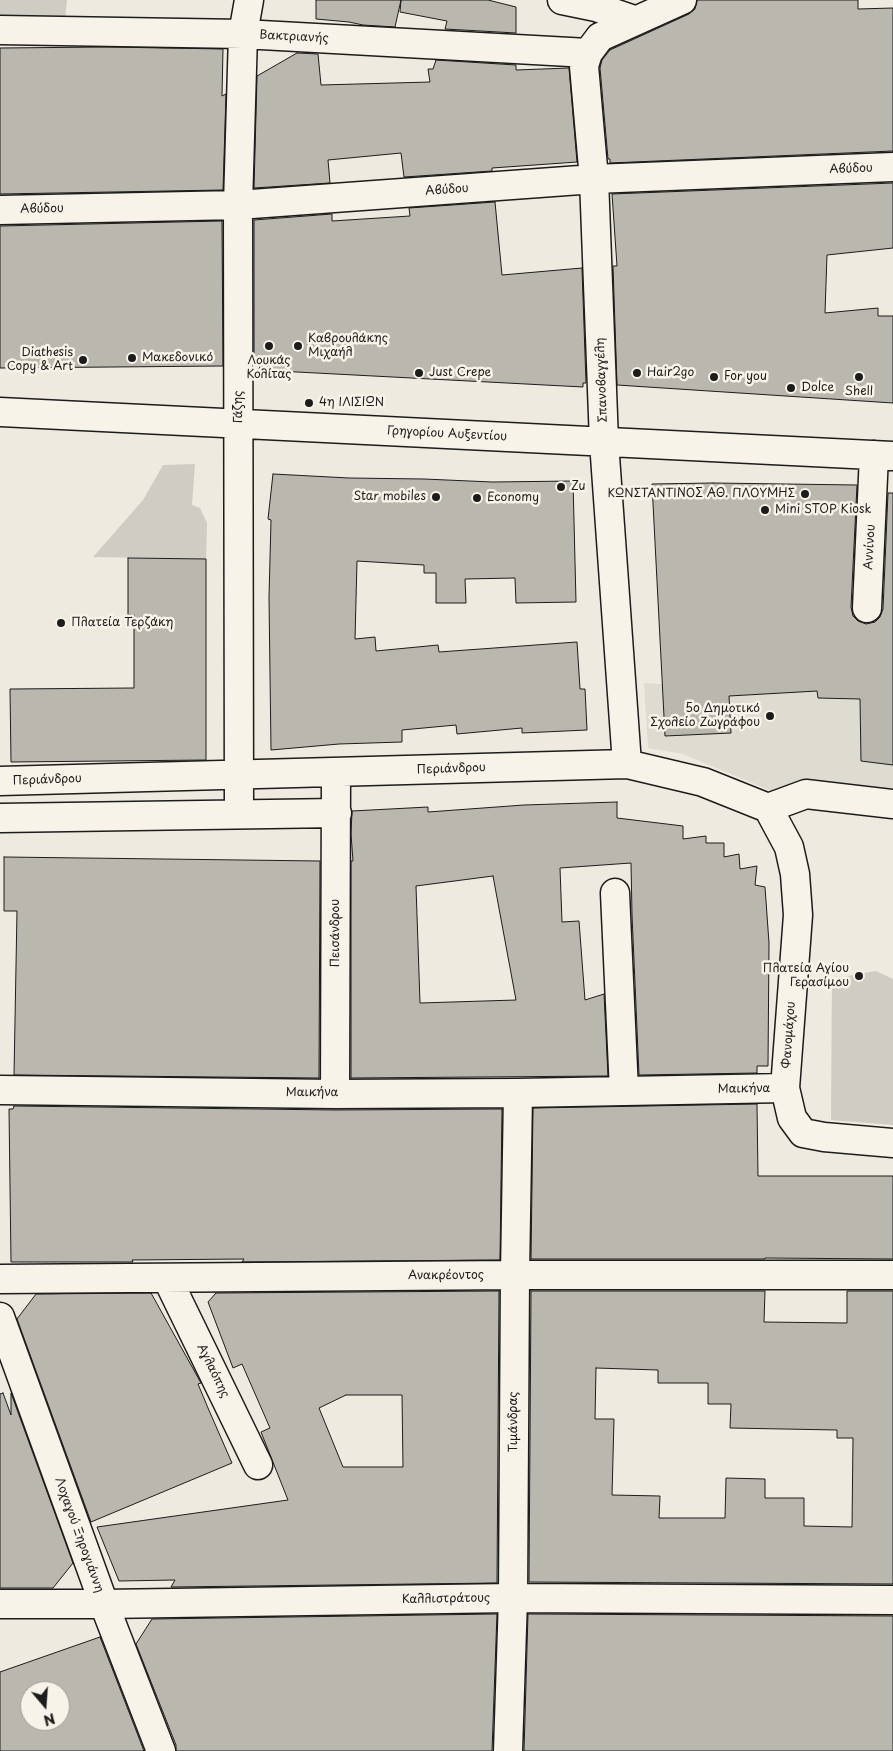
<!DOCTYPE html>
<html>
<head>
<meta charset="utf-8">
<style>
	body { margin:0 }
	#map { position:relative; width:893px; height:1751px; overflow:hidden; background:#eeeae0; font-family:"Playpen Sans",sans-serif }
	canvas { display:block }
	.north { position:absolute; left:20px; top:1681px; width:50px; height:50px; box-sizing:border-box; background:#f7f3e8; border:1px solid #9f9d96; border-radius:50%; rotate:162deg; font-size:14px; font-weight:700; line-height:20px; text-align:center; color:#1c1c1c }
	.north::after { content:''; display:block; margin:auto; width:18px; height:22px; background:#1c1c1c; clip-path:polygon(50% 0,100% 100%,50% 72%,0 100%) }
</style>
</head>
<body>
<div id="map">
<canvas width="893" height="1751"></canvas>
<div class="north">N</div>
</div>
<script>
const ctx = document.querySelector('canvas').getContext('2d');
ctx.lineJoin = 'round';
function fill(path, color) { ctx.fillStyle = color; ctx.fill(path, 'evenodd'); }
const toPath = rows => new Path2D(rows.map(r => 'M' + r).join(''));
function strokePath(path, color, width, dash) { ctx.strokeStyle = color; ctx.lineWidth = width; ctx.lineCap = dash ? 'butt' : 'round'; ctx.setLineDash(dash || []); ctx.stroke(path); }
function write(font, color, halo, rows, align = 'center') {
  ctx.font = font + ' "Playpen Sans",sans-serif'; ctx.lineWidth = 5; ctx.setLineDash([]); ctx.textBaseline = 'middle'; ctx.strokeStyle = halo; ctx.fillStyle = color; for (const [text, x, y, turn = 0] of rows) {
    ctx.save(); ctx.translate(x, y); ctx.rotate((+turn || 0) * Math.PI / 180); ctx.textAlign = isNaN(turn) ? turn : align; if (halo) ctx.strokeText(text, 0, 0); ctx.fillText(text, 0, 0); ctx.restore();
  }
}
fill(toPath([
	[787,615,853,616,862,619,893,620,893,789,812,784,776,793,683,754,648,748,644,683,662,684,710,682]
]), '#dedbd1');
fill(toPath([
	[0,0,67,0,64,31,0,25],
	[195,464,192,505,200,508,207,523,206,559,93,557,143,500,163,465],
	[876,971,893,979,893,1125,831,1120,832,979]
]), '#cfccc3');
const building = toPath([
	[316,0,488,0,516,7,516,33,445,29,447,21,400,12,401,0,395,27,363,25,349,22,316,19,316,0],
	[697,0,858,0,858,9,893,8,893,151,610,163,610,159,608,159,600,68,602,60,610,50,689,14,695,9,697,0],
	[109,47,223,49,222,96,226,94,223,190,0,194,0,48,109,47],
	[297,53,318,54,321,85,430,82,428,69,433,69,436,60,516,65,516,70,569,68,577,162,492,168,492,171,404,177,401,153,328,160,330,183,254,188,257,76,297,53],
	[893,183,893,248,827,255,825,313,878,308,878,316,893,316,893,403,617,385,613,266,617,266,612,194,893,183],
	[495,202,502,275,582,268,586,383,583,383,583,387,259,370,260,365,254,365,254,220,332,214,332,221,410,216,409,208,495,202],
	[222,221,223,366,0,368,0,226,222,221],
	[273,474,349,478,424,479,492,482,573,481,576,602,516,603,515,578,465,579,466,603,436,603,436,573,424,573,424,565,357,561,355,639,375,637,376,651,438,645,439,652,577,642,580,689,585,689,587,730,522,733,522,728,457,734,456,725,402,730,402,742,339,744,271,750,269,597,271,520,268,519,273,474],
	[713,483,857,485,851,607,853,616,858,621,866,624,875,622,880,617,883,609,888,493,893,493,893,765,861,761,860,699,818,698,817,691,729,696,731,733,665,736,652,484,713,483],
	[128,558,206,559,206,760,11,762,10,689,134,688,134,615,128,615,128,558],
	[617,802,617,818,683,826,683,839,706,836,706,843,724,843,724,857,739,854,740,869,757,866,755,885,765,887,769,943,768,1066,757,1066,757,1073,639,1075,632,915,631,863,560,868,562,922,579,921,585,1000,604,994,608,1076,351,1078,351,861,353,861,351,834,352,811,428,807,428,812,524,805,617,802],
	[493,876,516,1000,420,1003,416,886,493,876],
	[4,857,320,861,319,1078,14,1075,17,911,4,911,4,857],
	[757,1104,758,1176,893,1176,893,1259,765,1258,765,1259,531,1259,533,1108,757,1104],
	[14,1106,335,1110,502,1109,500,1260,242,1262,244,1259,132,1260,133,1262,11,1262,9,1109,13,1109,14,1106],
	[499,1291,497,1583,171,1587,175,1580,119,1581,97,1527,288,1500,261,1432,270,1428,242,1364,233,1368,208,1302,216,1293,499,1291],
	[346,1395,402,1395,403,1467,343,1467,319,1408,346,1395],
	[531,1291,765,1291,764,1322,847,1323,847,1291,893,1291,893,1584,529,1582,531,1291],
	[596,1368,658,1370,658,1383,708,1383,708,1404,731,1404,730,1428,837,1430,837,1438,853,1438,852,1527,804,1526,804,1498,765,1498,765,1479,726,1478,725,1518,659,1518,660,1496,612,1495,614,1419,595,1419,596,1368],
	[151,1293,201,1383,198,1384,208,1408,232,1463,91,1522,17,1319,36,1294,151,1293],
	[3,1393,11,1415,11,1393,73,1563,53,1588,0,1588,0,1394,3,1393],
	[497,1614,492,1751,176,1751,176,1745,136,1644,152,1619,497,1614],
	[528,1614,893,1616,893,1751,524,1751,528,1614],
	[100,1637,144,1751,0,1751,0,1672,100,1637],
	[30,1691,60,1691,60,1721,30,1721,30,1691]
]);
fill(building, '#bab7af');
strokePath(building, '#1c1c1c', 1);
const minor = toPath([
	[562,0,596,7,634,20],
	[0,30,243,34,588,53],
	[0,210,238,205,594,179,893,167],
	[0,412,893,456],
	[867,608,874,455],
	[627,764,604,442,594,179,584,66,588,53,600,37,682,0],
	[0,781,627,764,703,782,768,808,806,794,893,804],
	[768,808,789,847,795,874,798,915,785,1088],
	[239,814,238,205,243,34,249,0],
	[0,818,337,813],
	[615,893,624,1091],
	[0,1090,335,1094,518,1093,785,1088,792,1118,803,1133,824,1137,893,1143],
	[335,1094,336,772],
	[167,1278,258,1465],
	[0,1279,515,1275,893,1275],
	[0,1317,104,1604,161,1751],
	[0,1604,104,1604,513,1598,893,1600],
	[508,1751,513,1598,515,1275,518,1093]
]);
strokePath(minor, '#1c1c1c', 31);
strokePath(minor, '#f7f3e8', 28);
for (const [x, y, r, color] of [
	[269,346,5,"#1c1c1c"],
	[298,346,5,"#1c1c1c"],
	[132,358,5,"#1c1c1c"],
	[83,360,5,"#1c1c1c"],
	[419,373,5,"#1c1c1c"],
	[637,373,5,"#1c1c1c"],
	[714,377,5,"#1c1c1c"],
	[859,377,5,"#1c1c1c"],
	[791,388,5,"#1c1c1c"],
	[309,403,5,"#1c1c1c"],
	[561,487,5,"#1c1c1c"],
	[805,494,5,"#1c1c1c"],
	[436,497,5,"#1c1c1c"],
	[477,498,5,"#1c1c1c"],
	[765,510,5,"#1c1c1c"],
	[61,623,5,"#1c1c1c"],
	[770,716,5,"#1c1c1c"],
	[859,976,5,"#1c1c1c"]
]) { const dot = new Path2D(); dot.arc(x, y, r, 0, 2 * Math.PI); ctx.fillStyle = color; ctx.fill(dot); strokePath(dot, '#f7f3e8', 2); }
write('12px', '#1c1c1c', '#f7f3e8', [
	["Βακτριανής",294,37,3],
	["Αβύδου",851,169,-2],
	["Αβύδου",447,190,-4],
	["Αβύδου",42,209,-1],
	["Σπανοβαγγέλη",602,380,-92],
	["Γάζης",239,407,-90],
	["Γρηγορίου Αυξεντίου",447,434,3],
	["Αννίνου",870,547,-87],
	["Περιάνδρου",451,769,-2],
	["Περιάνδρου",47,780,-2],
	["Πεισάνδρου",336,933,-90],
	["Φανομάχου",789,1035,-86],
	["Μαικήνα",744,1089,-1],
	["Μαικήνα",312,1093],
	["Ανακρέοντος",446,1276],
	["Αγλαόπης",213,1371,64],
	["Τιμάνδρας",514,1422,-90],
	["Λοχαγού Ξηρογιάννη",79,1535,70],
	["Καλλιστράτους",446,1599,-1]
]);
write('12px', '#1c1c1c', '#f7f3e8', [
	["Καβρουλάκης",308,339],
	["Μιχαήλ",308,353],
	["Diathesis",73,353,"right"],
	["Copy & Art",73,367,"right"],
	["Μακεδονικό",142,358],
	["Λουκάς",269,361,"center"],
	["Κολίτας",269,375,"center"],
	["Just Crepe",429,373],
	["Hair2go",647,373],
	["For you",724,377],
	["Dolce",801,388],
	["Shell",859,392,"center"],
	["4η ΙΛΙΣΙΩΝ",319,403],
	["Zu",571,487],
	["ΚΩΝΣΤΑΝΤΙΝΟΣ ΑΘ. ΠΛΟΥΜΗΣ",795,494,"right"],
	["Star mobiles",426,497,"right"],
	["Economy",487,498],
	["Mini STOP Kiosk",775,510],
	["Πλατεία Τερζάκη",71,623],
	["5ο Δημοτικό",760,709,"right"],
	["Σχολείο Ζωγράφου",760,723,"right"],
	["Πλατεία Αγίου",849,969,"right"],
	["Γερασίμου",849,983,"right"]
], 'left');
</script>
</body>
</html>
